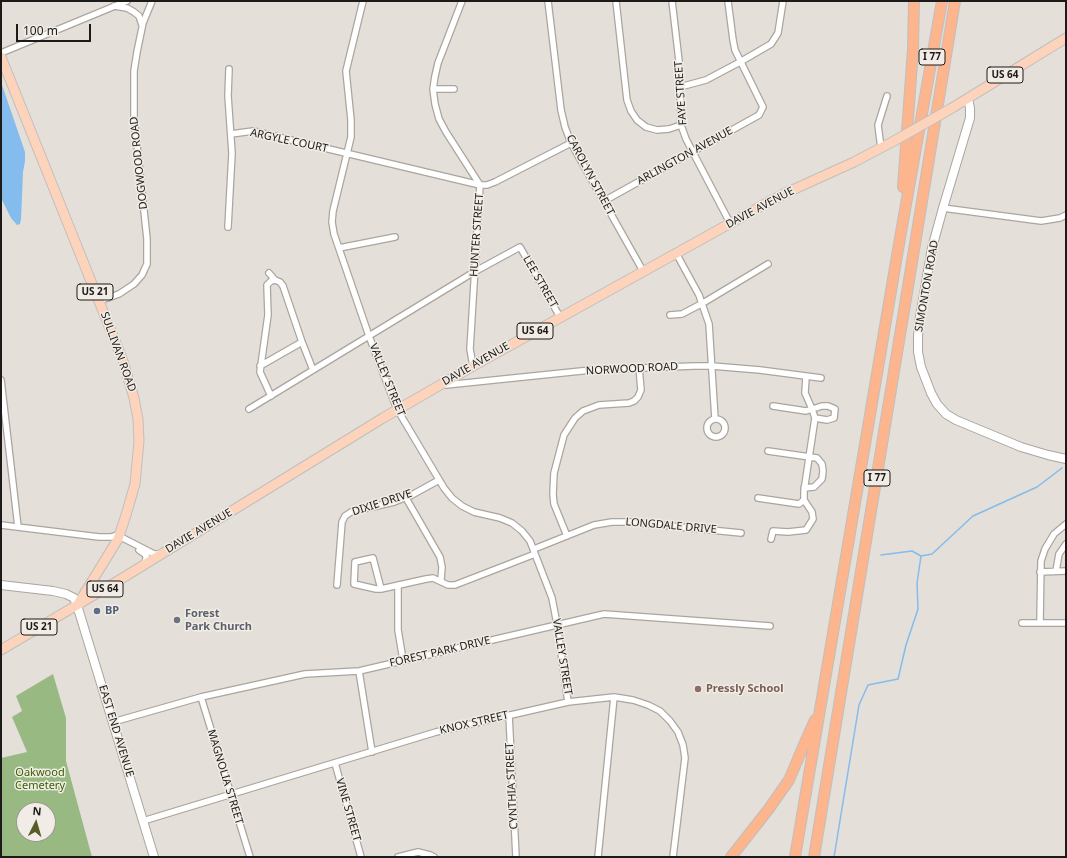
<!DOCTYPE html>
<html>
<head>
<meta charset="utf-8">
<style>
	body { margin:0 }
	#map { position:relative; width:1067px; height:858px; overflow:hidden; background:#e4dfd8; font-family:"Noto Sans",sans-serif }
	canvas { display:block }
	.frame { position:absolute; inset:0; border:2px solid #1d1b19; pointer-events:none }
	.north { position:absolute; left:16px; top:802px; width:40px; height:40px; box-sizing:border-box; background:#f1ece5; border:1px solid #9c9893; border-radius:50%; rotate:5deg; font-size:11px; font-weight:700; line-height:16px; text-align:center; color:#1d1b19 }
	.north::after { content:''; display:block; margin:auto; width:14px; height:18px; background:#565d2b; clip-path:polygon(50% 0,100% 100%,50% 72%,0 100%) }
	.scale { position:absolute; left:16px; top:24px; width:75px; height:18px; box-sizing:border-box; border:2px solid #1d1b19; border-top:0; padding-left:5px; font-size:12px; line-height:14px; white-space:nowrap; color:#1d1b19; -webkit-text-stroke:3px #f1ece5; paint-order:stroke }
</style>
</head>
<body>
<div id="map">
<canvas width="1067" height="858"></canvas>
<div class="frame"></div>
<div class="north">N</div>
<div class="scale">100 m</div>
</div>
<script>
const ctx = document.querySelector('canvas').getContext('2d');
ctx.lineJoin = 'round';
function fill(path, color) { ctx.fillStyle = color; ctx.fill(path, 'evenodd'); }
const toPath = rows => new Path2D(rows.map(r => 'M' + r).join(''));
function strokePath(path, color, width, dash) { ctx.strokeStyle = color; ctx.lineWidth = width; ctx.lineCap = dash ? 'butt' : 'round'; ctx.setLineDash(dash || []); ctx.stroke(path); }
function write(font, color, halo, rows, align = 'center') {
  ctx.font = font + ' "Noto Sans",sans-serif'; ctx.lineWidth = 3; ctx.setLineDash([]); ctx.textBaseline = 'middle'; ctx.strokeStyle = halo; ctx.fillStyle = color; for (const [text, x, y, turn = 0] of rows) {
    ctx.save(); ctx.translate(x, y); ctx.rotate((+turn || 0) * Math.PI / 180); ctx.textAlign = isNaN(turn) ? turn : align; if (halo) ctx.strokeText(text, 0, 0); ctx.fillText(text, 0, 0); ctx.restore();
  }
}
fill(toPath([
	[53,674,66,718,66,761,92,857,1,857,1,758,27,752,12,717,22,711,16,696],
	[24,810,48,810,48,834,24,834]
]), '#99b983');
fill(toPath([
	[1,82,25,152,25,161,23,172,21,219,20,224,17,225,11,218,1,198]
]), '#83bced');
strokePath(toPath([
	[881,555,912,551,921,556],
	[834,857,859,705,868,685,898,679,906,645,918,609,917,583,921,556,932,554,973,516,1037,487,1062,468]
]), '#83bced', 1.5);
const street = toPath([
	[363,1,346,71,351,120,351,137,333,211,332,222,334,234,369,336,397,409,444,488,452,498,462,506,474,512,500,518,512,523,522,531,530,541,552,598,557,624,568,702],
	[462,1,438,63,435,76,433,89,435,104,439,119,446,132,480,185,470,349,473,366],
	[548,1,561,110,565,127,571,143,643,271],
	[616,1,627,100,631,111,637,120,646,127,657,130,669,129,681,125],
	[672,1,679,61,681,125,686,139,730,223],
	[114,6,127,8,134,12,139,16,142,25],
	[1,53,127,1],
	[680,87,706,80,740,62,771,44,778,33,783,1],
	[433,89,454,89],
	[231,134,253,131,480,185,487,185,495,182,571,143],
	[881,148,878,125,887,96],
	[604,201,759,115,763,107,735,50,733,40,728,1],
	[943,208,1041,221,1060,218,1066,215],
	[228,227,232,153,228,96,229,69],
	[339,248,395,237],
	[676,253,699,295,709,324,715,419],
	[269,273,275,280,280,282,283,286,302,342,313,370],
	[99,301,119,294,134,284,142,275,147,264,147,239,134,117,134,71,137,52,143,23,152,1],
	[670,315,682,314,703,303,768,264],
	[260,366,302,342],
	[1,380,18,527],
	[444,383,446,385,591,370,694,366,712,366,760,370,821,378],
	[271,396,260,372,268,315,267,285,271,281,275,280],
	[773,406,806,411,822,406,828,406,835,409,834,418,827,420,815,418],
	[249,409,474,272,520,247,560,317],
	'707 428a9 9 0 1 1 18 0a9 9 0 1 1-18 0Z',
	[768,451,817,458,822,464,823,471,822,479,814,487,804,488],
	[406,498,440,557,442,567,441,580],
	[758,498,799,504,804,500],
	[1,525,99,537,111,537,117,535,154,554,159,554],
	[567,536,554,504,553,494,554,473,564,435,575,418,583,411,599,405,629,403,634,401,638,397,641,390,639,367],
	[771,539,773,531,788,532,806,530,813,519,812,512,804,500,804,491,815,418,812,409,805,393,806,377],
	[534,549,594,525,612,522,630,522,741,533],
	[139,550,146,555,146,560,143,565],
	[1056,571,1059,554,1066,544],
	[1040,572,1066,571],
	[337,585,342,522,345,516,351,512,394,502,410,496,439,480],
	[398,585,398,630,403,660],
	[381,589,373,558,355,562,354,584,376,589,381,589,426,579,433,578,448,585,455,585,535,554],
	[1022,623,1066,623],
	[1040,623,1041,561,1045,549,1054,534,1066,524],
	[359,671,372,752],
	[201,697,250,857],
	[509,715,516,857],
	[113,722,201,697,305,674,359,671,604,614,770,626],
	[335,763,361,857],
	[143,821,436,732,568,702,614,697,633,700,648,705,660,711,670,721,678,732,683,745,685,758,673,857],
	[398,857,418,852,430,855,434,857],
	[598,857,614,697]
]);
const secondary = toPath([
	[968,99,970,108,970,118,943,208,932,248,919,323,918,337,918,352,921,367,931,393,937,404,946,414,956,420,1021,447,1048,455,1066,459],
	[1,585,53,591,66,594,74,598,77,605,154,857]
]);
const primary = toPath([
	[1,57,123,361,134,398,138,419,139,441,135,484,126,515,118,539,78,604],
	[952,108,1066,38],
	[1,650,116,582,383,418,473,366,765,204,788,192,854,162,894,141]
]);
const highway = toPath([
	[903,187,913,49,914,1],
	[731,857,768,810,789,780,806,740,815,720],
	[795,857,900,238,942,1],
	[814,857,955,1]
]);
strokePath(street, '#aaa59e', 8);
strokePath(secondary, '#aaa59e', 10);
strokePath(primary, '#c0bfbf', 11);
strokePath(highway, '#c0bfbf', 12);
strokePath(street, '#fff', 5.5);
strokePath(secondary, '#fff', 8);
strokePath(primary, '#fdd3bb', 9);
strokePath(highway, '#fcb58d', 10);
const primaryBridge = toPath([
	[894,141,952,108]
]);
strokePath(primaryBridge, '#c0bfbf', 11, []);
strokePath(primaryBridge, '#fdd3bb', 9);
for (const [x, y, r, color] of [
	[97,611,4,"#5c6f8a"],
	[177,620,4,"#6b7280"],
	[698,689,4,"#8d6e63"]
]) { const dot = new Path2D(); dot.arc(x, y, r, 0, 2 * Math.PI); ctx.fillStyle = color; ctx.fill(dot); strokePath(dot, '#f1ece5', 1.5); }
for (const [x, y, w] of [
	[932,57,26],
	[1005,75,36],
	[95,292,36],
	[535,331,36],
	[877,478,26],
	[105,589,36],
	[39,627,36]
]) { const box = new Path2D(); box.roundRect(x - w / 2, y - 8, w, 16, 3); ctx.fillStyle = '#f1ece5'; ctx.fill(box); strokePath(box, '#1d1b19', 1); }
write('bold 10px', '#1d1b19', null, [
	["I 77",932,57],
	["US 64",1005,75],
	["US 21",95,292],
	["US 64",535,331],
	["I 77",877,478],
	["US 64",105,589],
	["US 21",39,627]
]);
write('11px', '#1d1b19', '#f1ece5', [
	["FAYE STREET",681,93,-94],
	["ARGYLE COURT",289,141,12],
	["ARLINGTON AVENUE",685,156,-29],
	["DOGWOOD ROAD",139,163,-96],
	["CAROLYN STREET",590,175,62],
	["DAVIE AVENUE",760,208,-28],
	["HUNTER STREET",477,235,-86],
	["LEE STREET",540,282,60],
	["SIMONTON ROAD",927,286,-80],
	["SULLIVAN ROAD",118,352,70],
	["DAVIE AVENUE",476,364,-30],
	["NORWOOD ROAD",632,369,-3],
	["VALLEY STREET",387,380,68],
	["DIXIE DRIVE",382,503,-18],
	["LONGDALE DRIVE",671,526,5],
	["DAVIE AVENUE",199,531,-31],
	["FOREST PARK DRIVE",440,652,-13],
	["VALLEY STREET",562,657,81],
	["KNOX STREET",474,723,-13],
	["EAST END AVENUE",116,731,73],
	["MAGNOLIA STREET",225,777,73],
	["CYNTHIA STREET",512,786,-93],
	["VINE STREET",348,810,74]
]);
write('bold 11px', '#4e5e75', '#f1ece5', [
	["BP",105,611]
], 'left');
write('bold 11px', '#5b616d', '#f1ece5', [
	["Forest",185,614],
	["Park Church",185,627]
], 'left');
write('bold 11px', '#785e54', '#f1ece5', [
	["Pressly School",706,689]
], 'left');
write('11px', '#376003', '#f1ece5', [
	["Oakwood",40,773],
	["Cemetery",40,786]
]);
</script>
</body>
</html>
